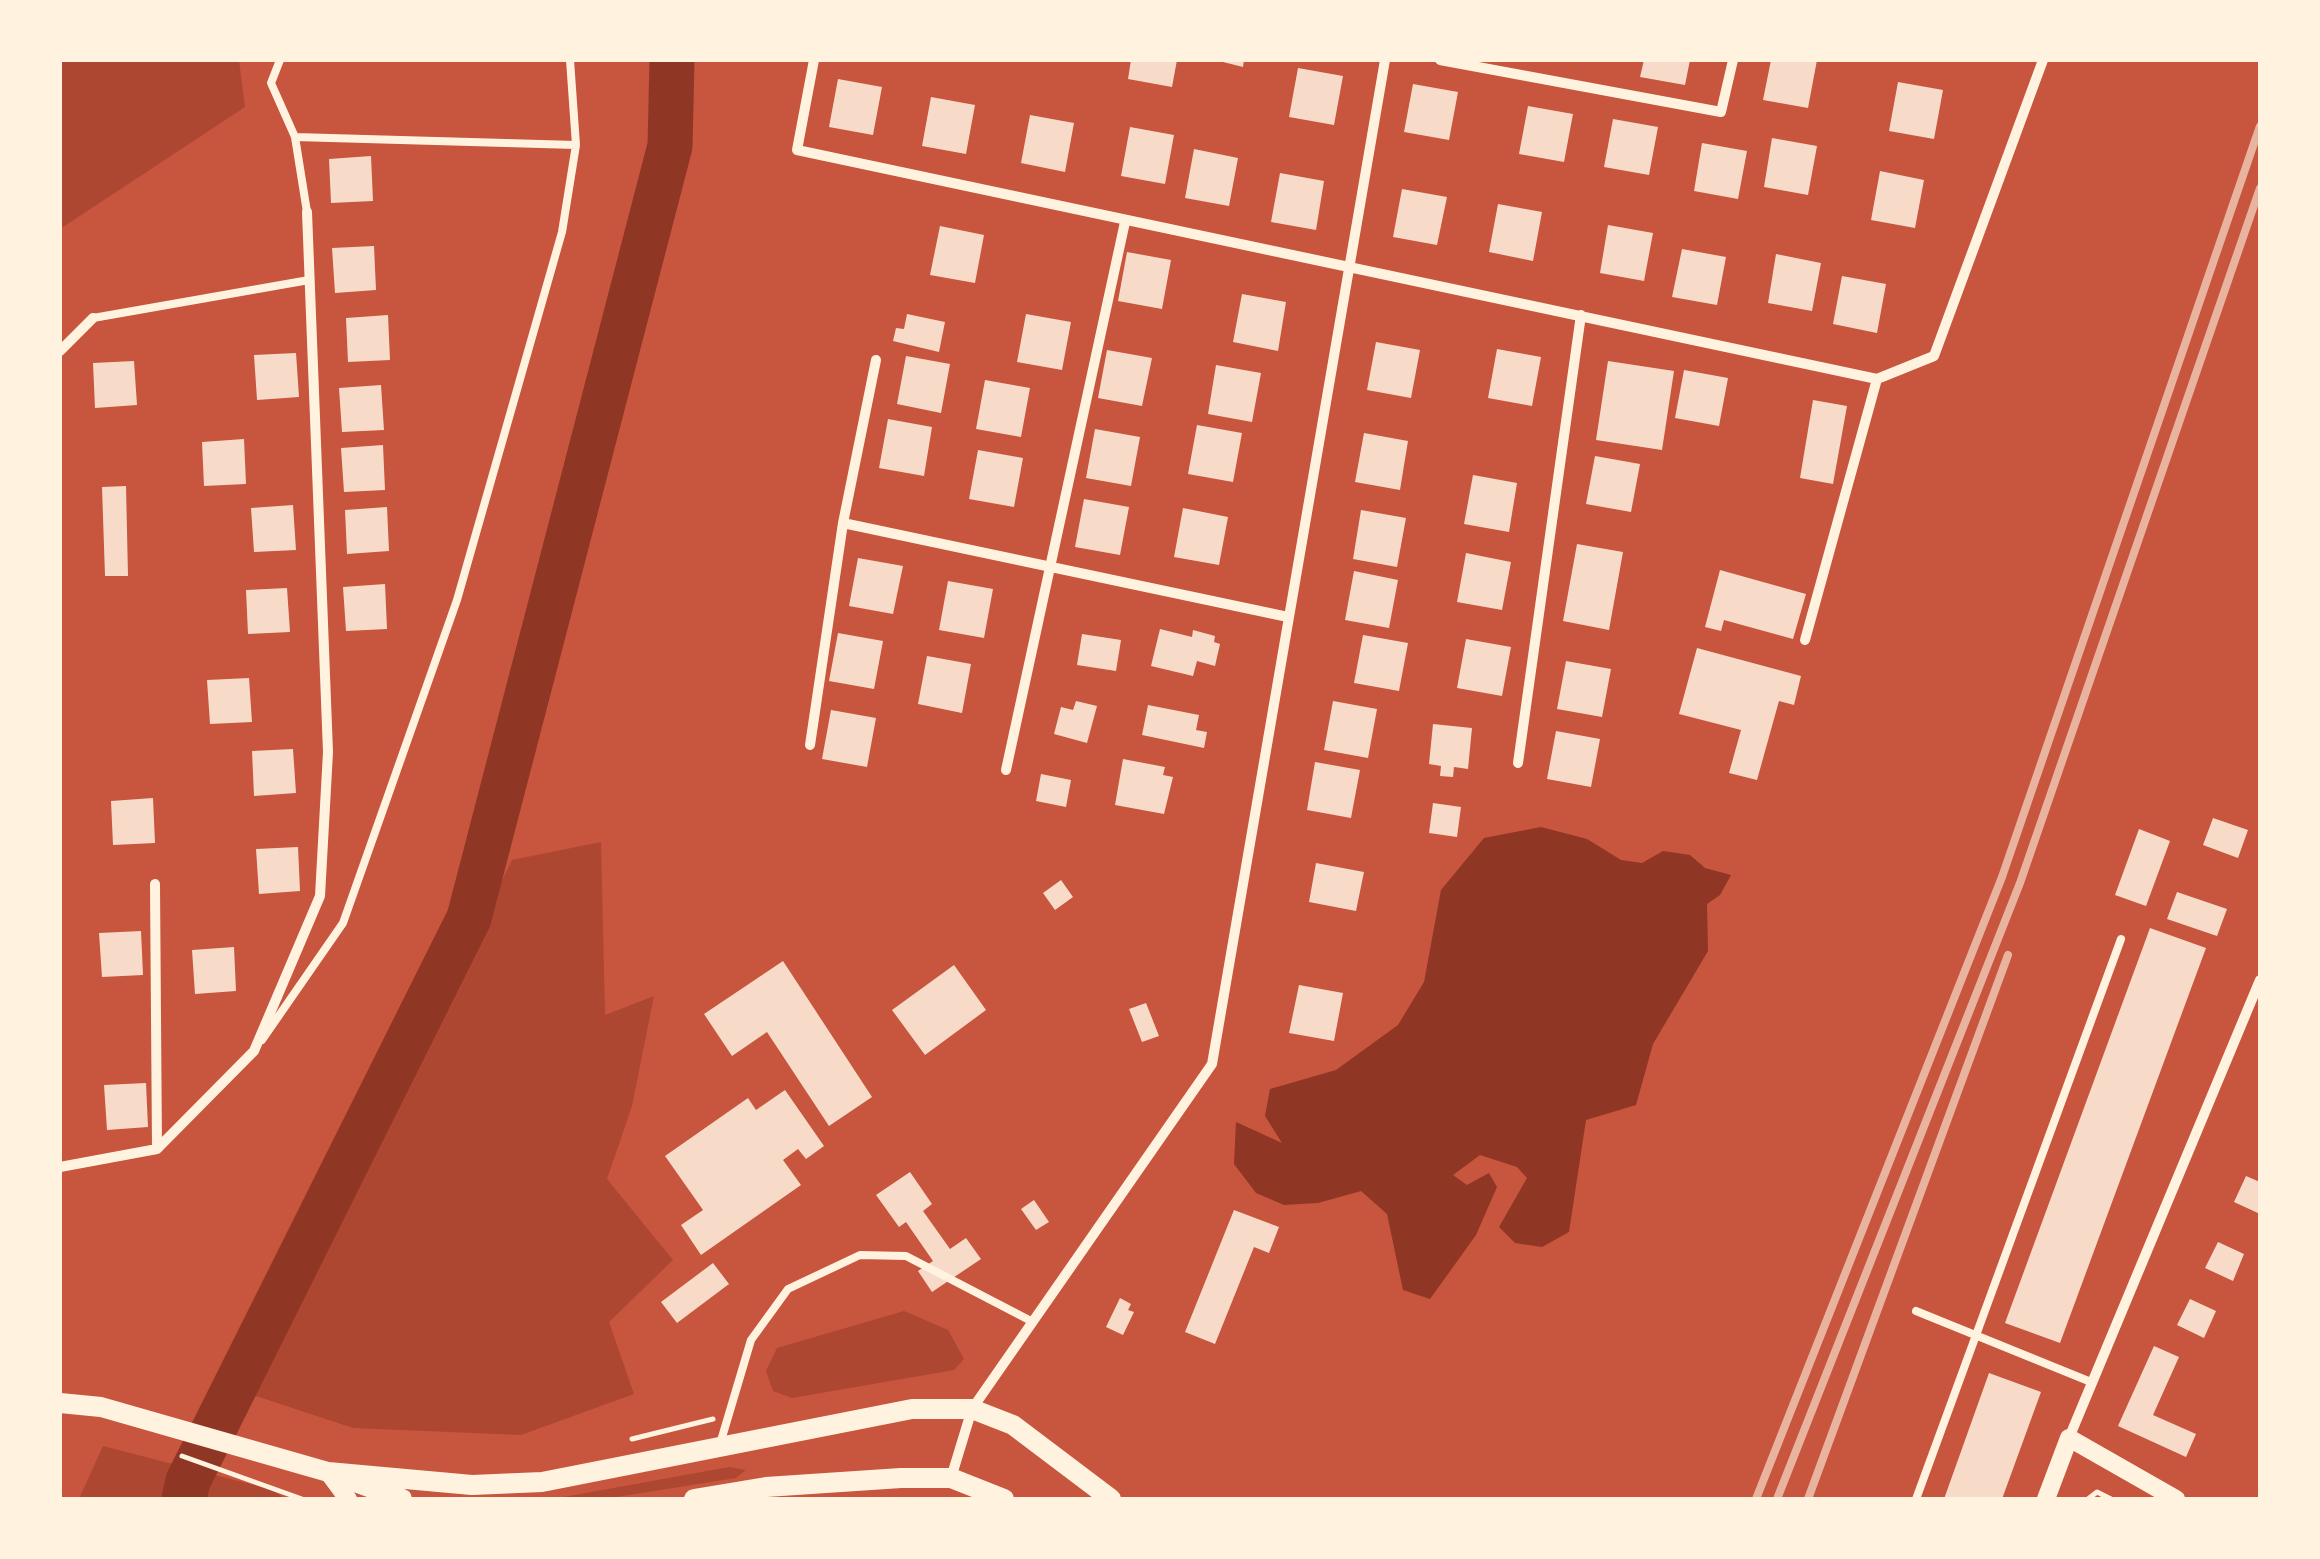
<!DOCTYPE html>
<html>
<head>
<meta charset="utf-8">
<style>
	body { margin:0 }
	#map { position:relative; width:2320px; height:1559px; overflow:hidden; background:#c8553d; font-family:"Source Sans 3",sans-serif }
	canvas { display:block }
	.frame { position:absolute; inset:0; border:62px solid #fff3e0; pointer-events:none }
</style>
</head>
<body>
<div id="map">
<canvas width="2320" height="1559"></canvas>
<div class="frame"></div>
</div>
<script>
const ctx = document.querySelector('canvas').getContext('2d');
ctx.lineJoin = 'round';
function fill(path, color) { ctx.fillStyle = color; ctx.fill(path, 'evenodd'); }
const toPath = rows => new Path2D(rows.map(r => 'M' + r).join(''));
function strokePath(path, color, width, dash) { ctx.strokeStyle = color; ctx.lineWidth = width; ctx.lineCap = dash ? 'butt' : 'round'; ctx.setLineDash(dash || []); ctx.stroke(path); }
fill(toPath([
	[60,60,239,60,245,107,60,229],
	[601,842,605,1015,654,996,632,1106,607,1179,673,1260,609,1322,634,1394,521,1435,353,1428,250,1394,512,860],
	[904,1311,948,1330,964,1359,954,1370,792,1398,773,1391,766,1371,777,1348],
	[103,1446,273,1490,285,1499,79,1499],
	[729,1467,746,1470,736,1478,604,1499,553,1499]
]), '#ae4732');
fill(toPath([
	[1541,827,1587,839,1621,860,1642,863,1663,851,1690,855,1705,868,1731,875,1720,895,1707,904,1708,951,1653,1044,1636,1105,1586,1120,1569,1232,1542,1247,1515,1243,1499,1227,1527,1178,1517,1167,1480,1155,1453,1175,1467,1185,1489,1173,1497,1187,1476,1235,1430,1299,1403,1290,1387,1214,1361,1191,1318,1203,1284,1205,1256,1193,1234,1164,1236,1122,1282,1143,1265,1116,1270,1089,1336,1070,1398,1025,1424,982,1441,890,1484,838]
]), '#8f3625');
strokePath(toPath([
	[184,1499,188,1481,469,918,670,146,672,60]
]), '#8f3625', 45);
fill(toPath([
	[1131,60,1177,60,1172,87,1128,79],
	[1215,60,1244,60,1243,67],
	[1644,60,1690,60,1685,85,1640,77],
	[1771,60,1817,60,1808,108,1763,100],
	[1298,68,1343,76,1334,125,1289,117],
	[838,79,882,87,873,135,829,127],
	[1898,82,1943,90,1934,139,1889,131],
	[1413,84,1458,92,1449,140,1404,132],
	[931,97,975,105,966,154,922,146],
	[1528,106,1573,114,1564,162,1519,154],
	[1030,115,1074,123,1065,172,1021,163],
	[1613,119,1658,127,1649,175,1604,167],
	[1130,127,1174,135,1165,184,1121,176],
	[1772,138,1817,146,1808,195,1764,187],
	[1702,143,1747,151,1738,199,1694,191],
	[1194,149,1238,158,1229,206,1185,198],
	[371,156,373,201,331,203,329,159],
	[1880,171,1924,180,1915,228,1871,220],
	[1280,173,1324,181,1316,230,1271,222],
	[1402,189,1447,197,1437,245,1393,237],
	[1498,204,1542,212,1533,261,1489,252],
	[1608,225,1653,233,1644,281,1600,273],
	[940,226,984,235,975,283,930,275],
	[374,246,376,290,335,293,332,248],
	[1682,249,1726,257,1717,305,1672,297],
	[1127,252,1171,260,1162,309,1118,301],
	[1776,254,1821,263,1812,311,1768,303],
	[1842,276,1886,284,1877,333,1833,324],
	[1242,294,1286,302,1278,351,1233,342],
	[907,314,945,322,939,352,893,341,896,328,904,329],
	[1026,314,1071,322,1062,370,1017,362],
	[388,315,390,360,348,362,346,318],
	[1376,342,1420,350,1411,398,1367,390],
	[1497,349,1541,357,1532,406,1488,398],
	[1107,350,1152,358,1142,406,1098,398],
	[296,353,299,397,257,400,254,355],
	[906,356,950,364,941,413,897,404],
	[134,361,137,405,95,408,93,363],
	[1608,361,1674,371,1662,450,1596,440],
	[1216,365,1261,373,1252,422,1208,414],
	[1684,370,1728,378,1719,426,1675,418],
	[985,380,1030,388,1021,437,976,429],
	[381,385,384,430,342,432,339,388],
	[1813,400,1847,406,1833,484,1800,478],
	[888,419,932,427,924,476,879,468],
	[1197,425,1242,433,1233,482,1188,474],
	[1095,429,1140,437,1131,486,1086,478],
	[1364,433,1408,441,1400,490,1355,482],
	[244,439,246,484,204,486,202,442],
	[383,445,385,490,344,492,341,448],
	[978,450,1023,458,1014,507,969,499],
	[1595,456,1640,464,1631,512,1586,504],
	[1473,475,1517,483,1509,532,1464,524],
	[126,486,128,576,105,576,102,487],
	[1084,499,1129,507,1120,555,1075,547],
	[293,505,296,550,254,552,251,508],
	[387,507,389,551,347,554,345,510],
	[1183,508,1228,517,1219,565,1174,557],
	[1361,510,1406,518,1397,567,1353,559],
	[1577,544,1623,552,1609,630,1563,621],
	[1466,553,1511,562,1502,610,1457,602],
	[858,558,903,566,893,614,849,606],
	[1720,570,1806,594,1793,639,1724,620,1721,631,1705,627],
	[1354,571,1398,580,1389,628,1345,620],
	[948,581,993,589,984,638,939,630],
	[385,584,387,629,346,631,343,587],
	[287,588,290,632,248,634,246,590],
	[1160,629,1192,637,1193,630,1215,636,1214,642,1220,644,1215,666,1197,661,1193,676,1151,666],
	[838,633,883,641,874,689,829,681],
	[1082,634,1121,640,1116,671,1077,665],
	[1363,635,1408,643,1399,691,1354,683],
	[1466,639,1511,647,1502,696,1457,688],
	[1697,648,1801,676,1794,705,1779,701,1757,780,1729,773,1741,730,1679,714],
	[927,656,971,664,962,713,918,704],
	[1566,661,1611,669,1602,717,1557,709],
	[249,678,252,722,210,724,207,680],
	[1076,701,1097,706,1087,743,1054,734,1061,707,1073,710],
	[1333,701,1377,709,1368,758,1324,750],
	[1148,705,1199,715,1196,730,1207,732,1204,748,1142,735],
	[831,710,876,718,867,767,822,759],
	[1433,724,1472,728,1468,769,1454,767,1453,777,1440,776,1441,766,1429,764],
	[1556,731,1600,739,1591,787,1547,779],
	[293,749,296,793,254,796,252,751],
	[1123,759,1165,767,1163,775,1173,777,1164,814,1115,805],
	[1315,762,1360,770,1351,818,1307,810],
	[1041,774,1071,780,1066,807,1036,801],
	[153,798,155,843,113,845,111,801],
	[1433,803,1461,807,1457,837,1429,833],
	[2213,818,2248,830,2238,858,2203,845],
	[2139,829,2170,841,2146,906,2115,895],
	[298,847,300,891,259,894,256,849],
	[1316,863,1364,872,1356,911,1309,902],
	[1061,880,1073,897,1055,910,1043,893],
	[2177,892,2227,909,2217,936,2167,919],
	[2150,928,2206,948,2060,1343,2005,1323],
	[141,931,143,975,102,977,99,933],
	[234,947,236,991,195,994,192,950],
	[783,961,872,1097,829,1126,767,1032,732,1056,704,1014],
	[954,965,986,1010,925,1055,892,1010],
	[1299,985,1343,993,1334,1041,1289,1033],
	[1146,1003,1159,1036,1142,1042,1129,1009],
	[146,1083,148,1127,107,1130,104,1085],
	[785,1090,824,1146,806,1159,798,1149,783,1160,801,1185,701,1255,681,1225,703,1210,665,1156,748,1098,756,1110],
	[910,1172,932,1204,923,1211,950,1249,966,1238,981,1259,932,1292,918,1271,933,1261,906,1222,899,1227,876,1195],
	[2246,1176,2260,1182,2260,1214,2234,1202],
	[1034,1200,1049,1222,1036,1230,1021,1209],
	[1234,1210,1279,1227,1269,1253,1254,1247,1215,1344,1185,1332],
	[2218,1242,2244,1254,2233,1281,2205,1268],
	[713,1263,729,1284,677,1323,661,1302],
	[1120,1298,1131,1304,1128,1310,1134,1312,1123,1335,1106,1327],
	[2190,1299,2216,1311,2204,1338,2177,1325],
	[2154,1346,2179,1357,2153,1415,2196,1434,2186,1457,2118,1426],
	[1989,1373,2041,1392,2002,1499,1944,1499]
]), '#f7dbc8');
strokePath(toPath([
	[632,1439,713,1419],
	[182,1456,302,1499],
	[2088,1499,2097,1492,2111,1499]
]), '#fff3e0', 5);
strokePath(toPath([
	[280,60,271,83,295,137,307,212],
	[295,137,576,145],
	[93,318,309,280],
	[262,1040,343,923,457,600,562,232,576,145,570,60],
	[1916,1311,2091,1382],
	[720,1444,751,1340,788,1289,860,1255,906,1256,1033,1322],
	[1916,1499,2121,939]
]), '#fff3e0', 8);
strokePath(toPath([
	[814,60,797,150,1877,379],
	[1440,60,1721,112,1733,60],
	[60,351,93,318],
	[1877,379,1934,356,2043,60],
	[843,523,1288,617],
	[1805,640,1877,379],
	[810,745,843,523,876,360],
	[1518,763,1581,315],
	[1006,770,1125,222],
	[155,884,157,1149],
	[60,1167,157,1149,254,1051,320,896,328,752,307,212],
	[2069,1438,2260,980],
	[951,1478,972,1409,1212,1064,1385,60]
]), '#fff3e0', 10);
strokePath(toPath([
	[328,1472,348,1499],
	[2046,1499,2069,1438,2176,1499]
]), '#fff3e0', 18);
strokePath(toPath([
	[60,1403,101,1407,328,1472,402,1499],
	[328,1472,472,1485,542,1482,912,1409,972,1409,1013,1425,1111,1499],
	[694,1499,766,1487,901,1478,951,1478,1004,1499]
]), '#fff3e0', 20);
strokePath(toPath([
	[1756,1499,2002,877,2260,126],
	[1777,1499,2020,883,2260,188],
	[1808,1499,2008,955]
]), '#e9b49f', 8);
</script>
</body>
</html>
